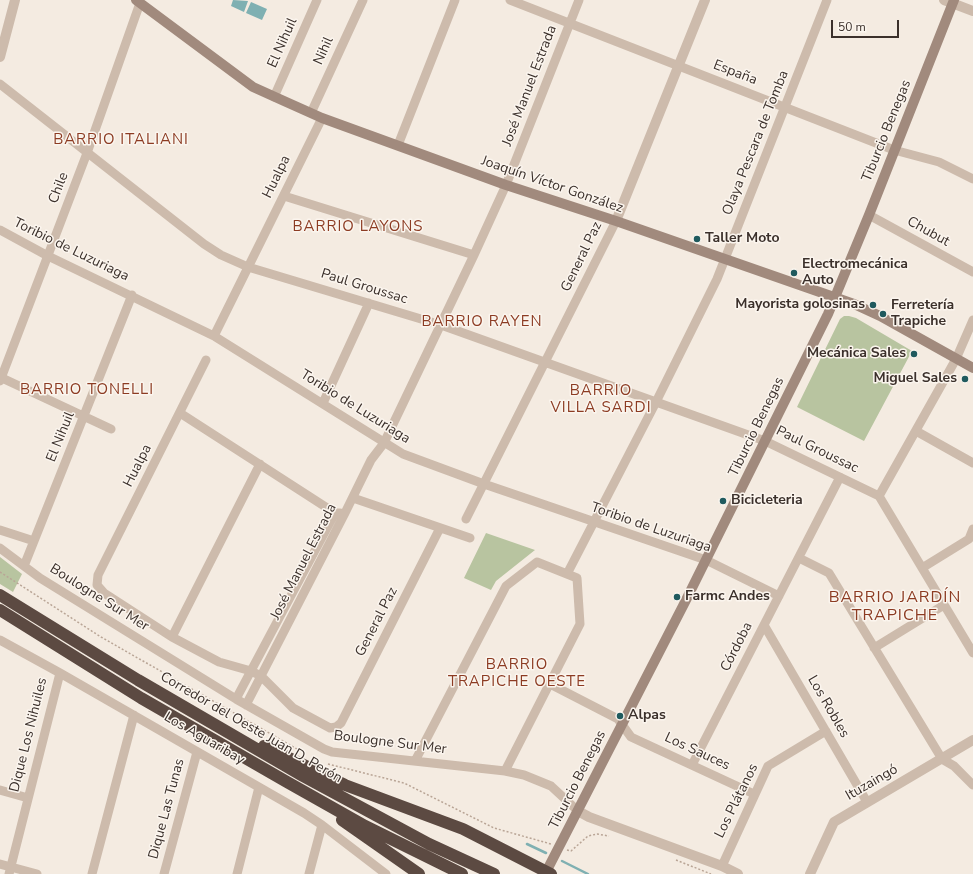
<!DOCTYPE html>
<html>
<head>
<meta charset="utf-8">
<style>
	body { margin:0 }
	#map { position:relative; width:973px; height:874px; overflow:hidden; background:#f4ebe1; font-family:"Nunito Sans",sans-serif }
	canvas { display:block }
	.scale { position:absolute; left:831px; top:20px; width:68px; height:18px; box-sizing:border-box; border:2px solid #3b302b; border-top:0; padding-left:5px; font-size:12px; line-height:14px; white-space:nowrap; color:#3b302b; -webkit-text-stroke:3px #fbf5ee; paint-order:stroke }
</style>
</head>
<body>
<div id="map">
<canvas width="973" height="874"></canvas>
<div class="scale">50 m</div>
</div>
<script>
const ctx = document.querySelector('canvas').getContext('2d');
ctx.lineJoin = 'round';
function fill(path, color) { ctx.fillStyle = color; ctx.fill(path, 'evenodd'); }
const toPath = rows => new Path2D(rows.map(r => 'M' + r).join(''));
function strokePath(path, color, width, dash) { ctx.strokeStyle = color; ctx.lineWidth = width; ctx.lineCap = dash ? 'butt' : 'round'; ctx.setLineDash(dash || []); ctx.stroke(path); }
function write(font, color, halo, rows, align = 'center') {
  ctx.font = font + ' "Nunito Sans",sans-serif'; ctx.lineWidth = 3; ctx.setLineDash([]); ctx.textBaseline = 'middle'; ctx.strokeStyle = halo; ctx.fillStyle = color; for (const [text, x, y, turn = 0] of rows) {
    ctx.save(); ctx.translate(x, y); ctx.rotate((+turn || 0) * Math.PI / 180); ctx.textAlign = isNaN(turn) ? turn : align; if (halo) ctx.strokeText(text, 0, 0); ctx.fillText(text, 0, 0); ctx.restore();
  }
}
fill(toPath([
	[844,316,849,316,856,318,912,351,864,441,797,407,840,319],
	[486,533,535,550,496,581,491,590,464,578],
	[0,557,22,574,13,592,0,584]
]), '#b8c4a0');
fill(toPath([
	[233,0,248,1,244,12,231,6],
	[251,2,267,9,262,20,246,13]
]), '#7fb0b2');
strokePath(toPath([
	[527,844,546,853],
	[562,861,588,874]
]), '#7fb0b2', 2.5);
strokePath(toPath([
	[0,572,101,637,304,753],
	[328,764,404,783,494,828,551,844],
	[567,850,571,851,588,836,597,834,609,836],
	[676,860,711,874]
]), '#b9a596', 1.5, [2, 2]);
strokePath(toPath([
	[510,0,894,150,939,162,973,179],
	[0,84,204,244,221,255,248,267,441,325,765,441,879,496,973,653],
	[274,97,317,0],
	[311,113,363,0],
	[398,145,455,0],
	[284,196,474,255],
	[869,215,973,272],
	[0,230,48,256,214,336,403,454,484,484,706,560,779,596],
	[214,336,322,118],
	[206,360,98,575,97,585,104,593,172,637,219,662,251,671,261,676,293,708,330,728,336,727,341,723,440,528],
	[0,377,111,429],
	[0,381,87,153,140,3],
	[323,403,369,303],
	[180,413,335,513,340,513],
	[916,431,973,463],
	[879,496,956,359,973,320],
	[353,498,470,538],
	[466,519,616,221],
	[0,530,34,541],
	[0,548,40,578,236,699,324,749,332,752,505,771,524,775,551,786,578,811],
	[799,558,829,573,942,759,954,766,973,785],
	[24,566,132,295],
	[922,568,969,539,973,529],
	[567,574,656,402,717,279,827,0],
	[764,625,867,802],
	[172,637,260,464],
	[0,640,60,673,304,813,322,825,386,874],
	[874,648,944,605],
	[550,684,618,719,631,737,754,794],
	[236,699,335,513],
	[246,705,345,513,371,460,384,443,474,255,506,185,579,0],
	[415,761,506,586,537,562,577,578,580,624,505,771],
	[692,765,840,477],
	[0,790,28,798],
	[0,864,37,874],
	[722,866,768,766,826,731],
	[9,874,60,673],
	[92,874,134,715],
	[164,874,197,752],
	[237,874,259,787],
	[309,874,322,825]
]), '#cdbbac', 9);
strokePath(toPath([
	[944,0,973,11],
	[0,57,15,0],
	[616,221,705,0],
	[578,811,589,817,722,866,738,874],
	[810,874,834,822,973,740]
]), '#cdbbac', 10);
strokePath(toPath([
	[136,0,253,87,284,101,322,118,506,185,616,221,854,304,880,316,973,368],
	[545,874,685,602,828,314,869,215,954,0]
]), '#a18a7d', 10);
strokePath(toPath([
	[0,595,138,680,303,776,429,844,494,874],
	[0,610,141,698,287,782,365,826,462,874],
	[264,746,345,785,463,829,551,874],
	[342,820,419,874]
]), '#5c4a42', 12);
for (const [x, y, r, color] of [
	[697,239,4,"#1f5a5e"],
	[794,273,4,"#1f5a5e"],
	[873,305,4,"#1f5a5e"],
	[883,314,4,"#1f5a5e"],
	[914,354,4,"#1f5a5e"],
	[965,379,4,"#1f5a5e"],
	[723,501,4,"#1f5a5e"],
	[677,597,4,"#1f5a5e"],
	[620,716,4,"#1f5a5e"]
]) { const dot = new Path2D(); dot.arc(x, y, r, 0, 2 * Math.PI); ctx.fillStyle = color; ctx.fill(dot); strokePath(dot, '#fbf5ee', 1.5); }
write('14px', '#3b302b', '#fbf5ee', [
	["El Nihuil",283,43,-66],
	["Nihil",324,51,-66],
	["España",735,73,21],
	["José Manuel Estrada",530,86,-69],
	["Tiburcio Benegas",887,131,-68],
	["Olaya Pescara de Tomba",756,143,-68],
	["Hualpa",277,177,-64],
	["Joaquín Víctor González",552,185,19],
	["Chile",59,188,-69],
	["Chubut",928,232,29],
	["Toribio de Luzuriaga",71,250,26],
	["General Paz",582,257,-64],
	["Paul Groussac",364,287,17],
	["Toribio de Luzuriaga",355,407,32],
	["Tiburcio Benegas",757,427,-64],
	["El Nihuil",61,437,-68],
	["Paul Groussac",817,450,26],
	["Hualpa",138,466,-63],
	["Toribio de Luzuriaga",651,528,19],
	["José Manuel Estrada",304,562,-63],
	["Boulogne Sur Mer",99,598,32],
	["General Paz",377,622,-63],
	["Córdoba",737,647,-63],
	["Los Robles",828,707,60],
	["Corredor del Oeste Juan D. Perón",251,728,30],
	["Dique Los Nihuiles",29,735,-76],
	["Los Aguaribay",204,739,30],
	["Boulogne Sur Mer",390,743,7],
	["Los Sauces",697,752,25],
	["Tiburcio Benegas",578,780,-63],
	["Ituzaingó",872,783,-30],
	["Los Plátanos",737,801,-64],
	["Dique Las Tunas",167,809,-75]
]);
write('bold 14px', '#3b302b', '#fbf5ee', [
	["Taller Moto",705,239],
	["Electromecánica",802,265],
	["Auto",802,281],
	["Mayorista golosinas",865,305,"right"],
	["Ferretería",891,306],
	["Trapiche",891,322],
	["Mecánica Sales",906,354,"right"],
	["Miguel Sales",957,379,"right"],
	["Bicicleteria",731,501],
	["Farmc Andes",685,597],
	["Alpas",628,716]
], 'left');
ctx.letterSpacing = '1px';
write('15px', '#8c3b22', '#fbf5ee', [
	["BARRIO ITALIANI",121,140],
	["BARRIO LAYONS",358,227],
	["BARRIO RAYEN",482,322],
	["BARRIO TONELLI",87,390],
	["BARRIO",601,391],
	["VILLA SARDI",601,408],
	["BARRIO",517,665],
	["TRAPICHE OESTE",517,682]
]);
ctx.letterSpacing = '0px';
ctx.letterSpacing = '1px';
write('16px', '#8c3b22', '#fbf5ee', [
	["BARRIO JARDÍN",895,598],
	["TRAPICHE",895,616]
]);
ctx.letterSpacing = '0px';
</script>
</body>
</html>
